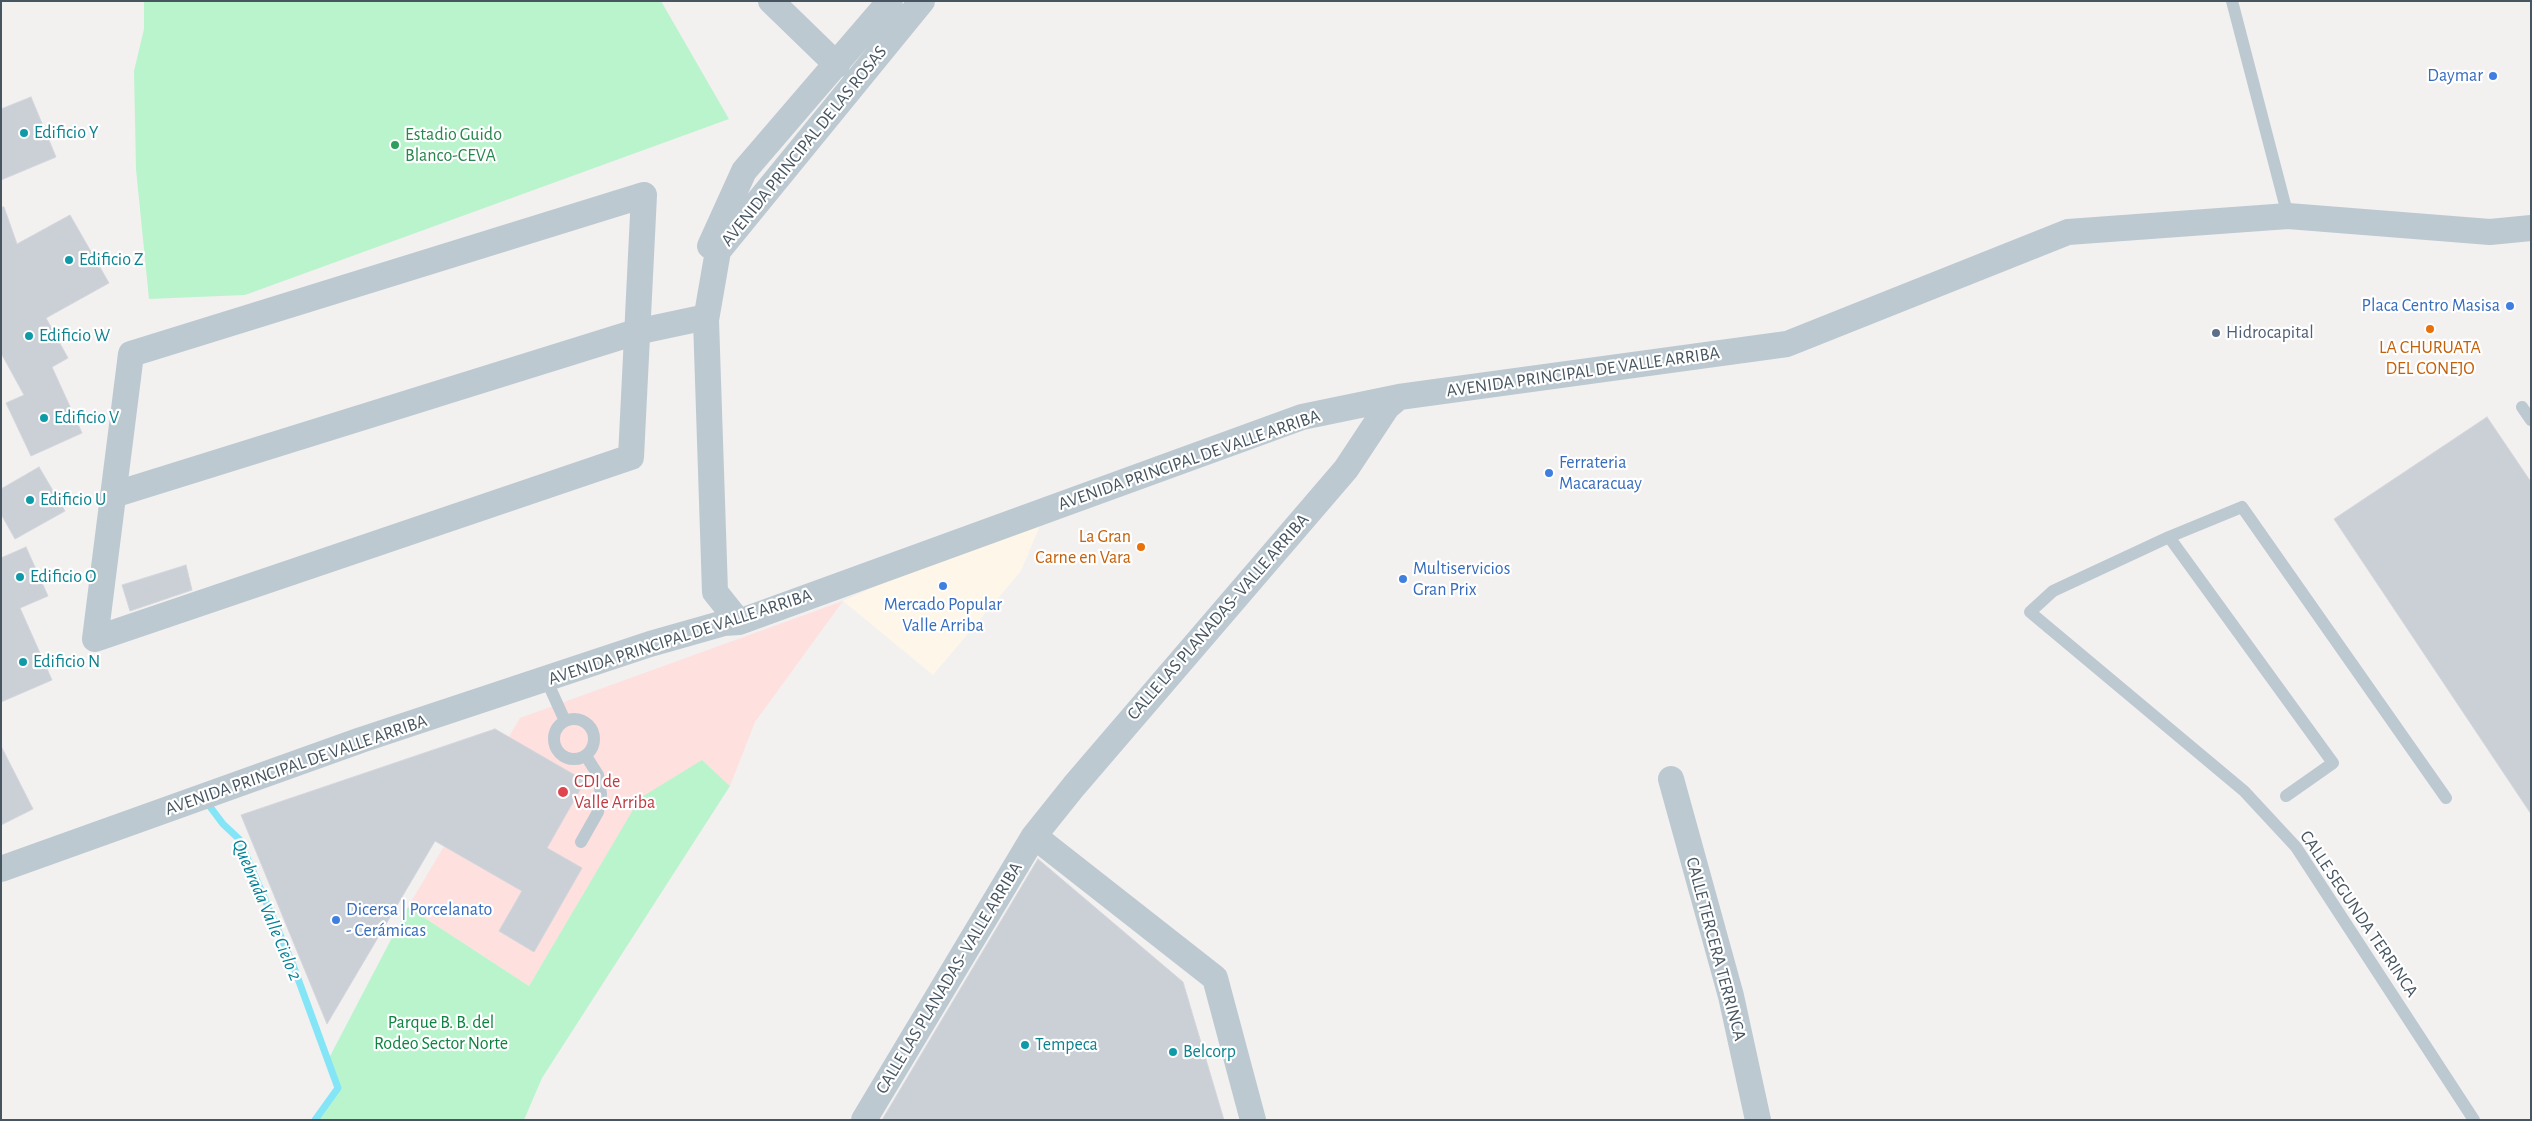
<!DOCTYPE html>
<html>
<head>
<meta charset="utf-8">
<style>
	body { margin:0 }
	#map { position:relative; width:2532px; height:1121px; overflow:hidden; background:#f3f0f0; font-family:"Alegreya Sans",sans-serif }
	canvas { display:block }
	.frame { position:absolute; inset:0; border:2px solid #465560; pointer-events:none }
</style>
</head>
<body>
<div id="map">
<canvas width="2532" height="1121"></canvas>
<div class="frame"></div>
</div>
<script>
const ctx = document.querySelector('canvas').getContext('2d');
ctx.lineJoin = 'round';
function fill(path, color) { ctx.fillStyle = color; ctx.fill(path, 'evenodd'); }
const toPath = rows => new Path2D(rows.map(r => 'M' + r).join(''));
function strokePath(path, color, width, dash) { ctx.strokeStyle = color; ctx.lineWidth = width; ctx.lineCap = dash ? 'butt' : 'round'; ctx.setLineDash(dash || []); ctx.stroke(path); }
function write(font, color, halo, rows, align = 'center') {
  ctx.font = font + ' "Alegreya Sans",sans-serif'; ctx.lineWidth = 4.5; ctx.setLineDash([]); ctx.textBaseline = 'middle'; ctx.strokeStyle = halo; ctx.fillStyle = color; for (const [text, x, y, turn = 0] of rows) {
    ctx.save(); ctx.translate(x, y); ctx.rotate((+turn || 0) * Math.PI / 180); ctx.textAlign = isNaN(turn) ? turn : align; if (halo) ctx.strokeText(text, 0, 0); ctx.fillText(text, 0, 0); ctx.restore();
  }
}
fill(toPath([
	[1046,511,1021,571,933,675,843,601]
]), '#fef6e8');
fill(toPath([
	[843,601,755,722,730,786,702,760,621,832,529,986,408,907,520,718]
]), '#fee0df');
fill(toPath([
	[144,1,661,1,729,119,245,295,149,299,136,169,134,71,144,29],
	[702,760,730,786,542,1078,524,1120,315,1120,338,1088,328,1060,408,907,529,986,640,798]
]), '#baf4cd');
strokePath(toPath([
	[205,800,223,824,239,839,293,965,338,1088,315,1120]
]), '#83e5f6', 7);
const building = toPath([
	[31,97,56,157,1,180,1,109,31,97],
	[1,207,4,207,17,244,70,215,109,283,46,318,68,358,52,367,82,433,31,456,6,403,24,395,1,353,1,207],
	[2487,417,2531,482,2531,814,2334,519,2487,417],
	[39,467,65,511,15,539,1,514,1,489,39,467],
	[26,547,48,596,20,608,52,680,1,702,1,558,26,547],
	[186,565,192,590,130,611,122,585,186,565],
	[495,729,585,781,547,848,582,868,534,952,499,931,522,891,435,841,327,1024,241,815,495,729],
	[1,746,33,809,1,825,1,746],
	[1038,859,1183,982,1224,1120,882,1120,1038,859]
]);
fill(building, '#cbd0d6');
strokePath(building, '#d3d6dc', 1);
strokePath(toPath([
	[2232,1,2288,216],
	[2522,407,2531,420],
	[2169,537,2333,763,2286,796],
	[546,679,565,721],
	'554 739a20 20 0 1 1 40 0a20 20 0 1 1-40 0Z',
	[2446,798,2242,507,2169,537,2053,591,2030,612,2244,791,2296,847,2474,1120],
	[581,842,598,812,601,794,598,775,586,756]
]), '#bcc9d1', 12);
strokePath(toPath([
	[771,1,837,65],
	[644,195,631,457,95,639,131,354,644,195],
	[710,246,744,171,890,1],
	[113,495,636,332,697,319],
	[739,622,715,592,706,320,718,251,922,1],
	[1671,779,1731,996,1758,1120],
	[1034,836,1215,978,1253,1120],
	[1,869,361,740,650,644,724,623,739,622,1302,417,1399,397,1787,344,2068,232,2288,216,2490,232,2531,228],
	[864,1120,1034,836,1074,786,1346,469,1387,407,1399,397]
]), '#bcc9d1', 26);
for (const [x, y, r, color] of [
	[2493,76,5,"#3f7fe0"],
	[24,133,5,"#0f9aa8"],
	[395,145,5,"#2e9e5b"],
	[69,260,5,"#0f9aa8"],
	[2510,306,5,"#3f7fe0"],
	[2430,329,5,"#e8710a"],
	[2216,333,5,"#5c6f8a"],
	[29,336,5,"#0f9aa8"],
	[44,418,5,"#0f9aa8"],
	[1549,473,5,"#3f7fe0"],
	[30,500,5,"#0f9aa8"],
	[1141,547,5,"#e8710a"],
	[20,577,5,"#0f9aa8"],
	[1403,579,5,"#3f7fe0"],
	[943,586,5,"#3f7fe0"],
	[23,662,5,"#0f9aa8"],
	[563,792,6,"#e0444e"],
	[336,920,5,"#3f7fe0"],
	[1025,1045,5,"#0f9aa8"],
	[1173,1052,5,"#0f9aa8"]
]) { const dot = new Path2D(); dot.arc(x, y, r, 0, 2 * Math.PI); ctx.fillStyle = color; ctx.fill(dot); strokePath(dot, '#fff', 2); }
write('18px', '#366cbe', '#fff', [
	["Daymar",2483,76,"right"],
	["Placa Centro Masisa",2500,306,"right"],
	["Ferrateria",1559,463],
	["Macaracuay",1559,484],
	["Multiservicios",1413,569],
	["Gran Prix",1413,590],
	["Mercado Popular",943,605,"center"],
	["Valle Arriba",943,626,"center"],
	["Dicersa | Porcelanato",346,910],
	["- Cerámicas",346,931]
], 'left');
write('18px', '#0d838f', '#fff', [
	["Edificio Y",34,133],
	["Edificio Z",79,260],
	["Edificio W",39,336],
	["Edificio V",54,418],
	["Edificio U",40,500],
	["Edificio O",30,577],
	["Edificio N",33,662],
	["Tempeca",1035,1045],
	["Belcorp",1183,1052]
], 'left');
write('18px', '#27864d', '#fff', [
	["Estadio Guido",405,135],
	["Blanco-CEVA",405,156]
], 'left');
write('18px', '#465560', '#fff', [
	["AVENIDA PRINCIPAL DE LAS ROSAS",804,146,-51],
	["AVENIDA PRINCIPAL DE VALLE ARRIBA",1583,372,-8],
	["AVENIDA PRINCIPAL DE VALLE ARRIBA",1189,460,-19],
	["CALLE LAS PLANADAS- VALLE ARRIBA",1218,617,-49],
	["AVENIDA PRINCIPAL DE VALLE ARRIBA",680,637,-18],
	["AVENIDA PRINCIPAL DE VALLE ARRIBA",296,765,-19],
	["CALLE SEGUNDA TERRINCA",2359,914,56],
	["CALLE TERCERA TERRINCA",1716,949,75],
	["CALLE LAS PLANADAS- VALLE ARRIBA",949,978,-59]
]);
write('18px', '#4e5e75', '#fff', [
	["Hidrocapital",2226,333]
], 'left');
write('18px', '#c56008', '#fff', [
	["LA CHURUATA",2430,348],
	["DEL CONEJO",2430,369],
	["La Gran",1131,537,"right"],
	["Carne en Vara",1131,558,"right"]
]);
write('18px', '#be3a42', '#fff', [
	["CDI de",574,782],
	["Valle Arriba",574,803]
], 'left');
write('18px', '#0d8441', '#fff', [
	["Parque B. B. del",441,1023],
	["Rodeo Sector Norte",441,1044]
]);
write('italic 19px', '#038197', '#fff', [
	["Quebrada Valle Cielo 2",267,910,67]
]);
</script>
</body>
</html>
